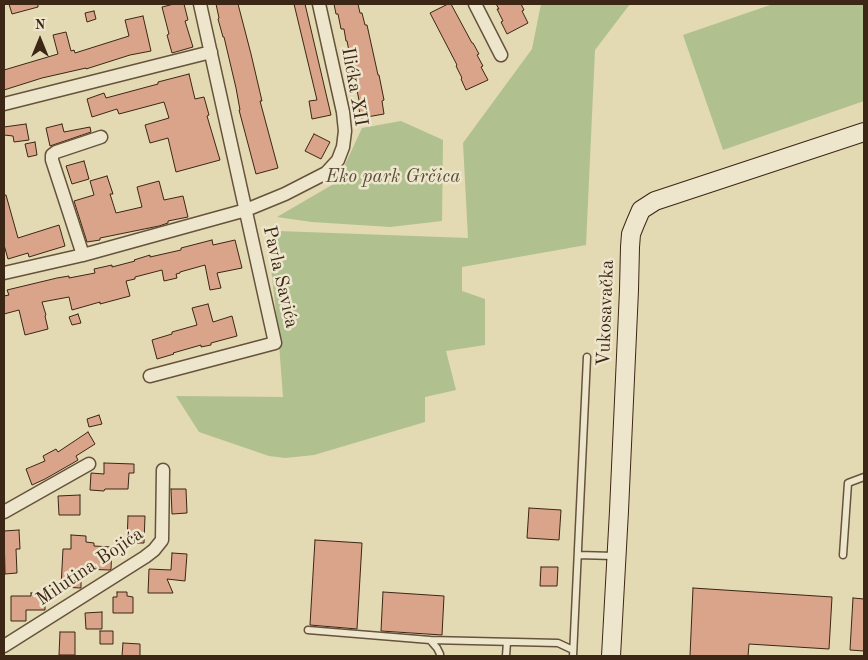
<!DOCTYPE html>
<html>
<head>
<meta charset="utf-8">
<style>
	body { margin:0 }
	#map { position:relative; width:868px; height:660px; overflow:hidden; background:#e3d9b2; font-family:"Old Standard TT",serif }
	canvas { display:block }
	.frame { position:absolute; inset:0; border:5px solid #3c2615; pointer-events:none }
	.north { position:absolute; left:15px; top:15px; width:50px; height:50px; -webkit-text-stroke:4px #ede6cd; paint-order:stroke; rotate:0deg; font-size:14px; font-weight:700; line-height:20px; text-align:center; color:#3c2615 }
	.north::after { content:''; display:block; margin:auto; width:18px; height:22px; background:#3c2615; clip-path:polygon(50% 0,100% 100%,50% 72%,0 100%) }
</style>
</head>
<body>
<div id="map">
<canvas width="868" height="660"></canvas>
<div class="frame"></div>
<div class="north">N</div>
</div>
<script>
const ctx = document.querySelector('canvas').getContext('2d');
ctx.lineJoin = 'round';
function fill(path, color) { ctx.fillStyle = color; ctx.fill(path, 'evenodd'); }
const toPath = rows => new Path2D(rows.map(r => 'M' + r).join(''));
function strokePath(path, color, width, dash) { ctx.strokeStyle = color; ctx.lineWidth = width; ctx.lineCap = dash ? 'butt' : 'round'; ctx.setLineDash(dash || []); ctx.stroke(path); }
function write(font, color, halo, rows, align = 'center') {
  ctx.font = font + ' "Old Standard TT",serif'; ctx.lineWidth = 5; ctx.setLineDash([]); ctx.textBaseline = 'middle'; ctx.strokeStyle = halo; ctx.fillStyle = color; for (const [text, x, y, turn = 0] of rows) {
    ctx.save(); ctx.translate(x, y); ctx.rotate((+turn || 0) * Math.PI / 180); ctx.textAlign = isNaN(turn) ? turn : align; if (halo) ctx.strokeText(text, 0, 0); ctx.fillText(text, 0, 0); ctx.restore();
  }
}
fill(toPath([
	[541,4,630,4,595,50,586,245,462,267,462,291,485,299,485,345,446,351,456,390,425,397,425,422,314,455,285,458,269,456,199,432,176,396,283,397,278,330,268,241,278,231,468,238,463,143,532,49],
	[773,4,864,4,864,101,723,150,683,35],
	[401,121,443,140,442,221,390,227,312,222,277,217,337,182,362,128]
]), '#b0c08f');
const building = toPath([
	[9,4,38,4,38,7,12,14,9,4],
	[174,4,184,4,188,20,185,21,193,47,172,53,167,35,169,34,162,7,174,4],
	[216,4,238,4,251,54,262,101,260,101,278,168,256,174,239,110,240,110,236,88,224,37,223,37,218,19,219,18,216,4],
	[294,4,305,4,331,115,312,119,309,101,317,100,294,4],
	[334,4,358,4,360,13,362,13,365,25,367,25,378,75,379,75,384,100,382,101,384,114,361,118,358,105,360,105,347,41,346,41,344,29,341,29,338,14,336,14,334,4],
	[448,4,451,4,472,43,473,43,479,54,477,55,483,66,481,67,488,80,466,90,461,79,462,78,456,66,457,65,430,13,448,4],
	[496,4,521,4,524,10,522,11,528,23,507,34,501,22,503,21,497,9,499,9,496,4],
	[94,11,96,19,87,22,85,13,94,11],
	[143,16,151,51,130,55,86,69,86,68,42,78,4,90,4,70,58,54,53,35,66,32,71,51,74,50,75,53,129,36,125,20,143,16],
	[189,74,195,99,204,97,209,115,207,116,220,160,176,172,168,138,150,143,145,125,169,118,164,102,119,114,117,109,92,117,87,99,104,93,106,98,158,84,158,82,189,74],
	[26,124,29,140,14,142,13,136,4,135,4,127,26,124],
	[62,124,64,132,90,127,91,132,50,146,46,128,62,124],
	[314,134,330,142,321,159,305,151,314,134],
	[35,142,37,155,28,157,25,144,35,142],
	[84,161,89,179,72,184,66,166,84,161],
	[107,176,113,194,110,194,116,213,142,207,137,187,159,181,164,200,183,196,188,217,168,221,168,223,159,226,100,238,100,240,87,242,74,201,94,195,90,181,107,176],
	[4,195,6,195,18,238,59,225,65,246,29,257,28,253,8,259,4,245,4,195],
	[212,240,213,245,235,240,242,268,217,273,221,288,210,290,205,265,180,272,180,273,176,274,177,278,164,281,162,270,135,277,135,279,126,281,130,296,100,304,100,302,72,310,69,297,42,302,46,315,45,316,48,329,25,335,19,310,4,314,4,296,9,295,7,290,57,278,69,276,69,278,95,273,94,269,112,265,112,267,135,261,134,260,150,255,150,257,181,250,181,248,212,240],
	[208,304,213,322,232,316,237,336,211,343,211,345,201,347,201,345,173,353,174,354,157,359,152,340,172,334,172,332,197,325,192,308,208,304],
	[78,314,81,323,72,325,69,317,78,314],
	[99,415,102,424,89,427,87,419,99,415],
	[88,432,95,444,76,456,78,460,73,463,45,479,32,485,26,469,45,461,43,456,56,449,58,452,88,432],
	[104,463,134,464,134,473,129,473,128,489,105,489,104,491,90,490,91,473,104,474,104,463],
	[171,489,186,489,187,513,172,514,171,489],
	[80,495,80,515,59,515,58,496,80,495],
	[529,508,561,510,559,540,527,538,529,508],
	[128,516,145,516,144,543,127,543,128,516],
	[19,530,20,549,16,549,17,573,5,574,4,531,19,530],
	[71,535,86,536,86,542,94,543,94,546,112,547,111,569,110,570,81,569,81,588,61,587,63,549,71,549,71,535],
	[315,540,362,543,357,629,310,625,315,540],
	[172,553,187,554,185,581,167,579,173,593,148,593,149,569,171,570,172,553],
	[541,567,558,567,557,586,540,586,541,567],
	[693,588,832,597,829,649,749,644,748,656,690,656,693,588],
	[117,592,127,592,127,596,133,597,133,613,113,613,113,597,117,597,117,592],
	[383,592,444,596,442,635,381,631,383,592],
	[31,593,45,593,45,610,26,610,26,621,11,621,11,596,31,596,31,593],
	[853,598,864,599,864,651,850,650,853,598],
	[102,612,102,629,86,629,85,613,102,612],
	[100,631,113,631,113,644,100,644,100,631],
	[60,632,75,632,75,655,59,655,60,632],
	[123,643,140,644,140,656,122,656,123,643]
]);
fill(building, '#d9a489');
strokePath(building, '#3c2615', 1);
const lane = toPath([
	[578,555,614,556],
	[843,555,848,483,864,477],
	[308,630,430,640,437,648,440,654,440,656],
	[430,640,558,643,573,650],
	[506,656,507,642],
	[573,656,587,357]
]);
const street = toPath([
	[475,4,501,55],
	[4,104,211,52],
	[83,255,52,160,52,155,56,152,101,137],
	[4,273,83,255,246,210,285,194,326,173,338,160,343,147,345,131,343,112,319,4],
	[150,376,275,343,200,4],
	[4,512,89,464],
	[4,646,145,557,154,550,162,540,163,470]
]);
const secondary = toPath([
	[611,656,619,511,629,290,630,247,631,234,635,224,641,210,655,201,864,132]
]);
strokePath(lane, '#66533c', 9);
strokePath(street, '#66533c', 15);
strokePath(secondary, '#3c2615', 20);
strokePath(lane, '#ede6cd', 6);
strokePath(street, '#ede6cd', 12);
strokePath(secondary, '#ede6cd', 18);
write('19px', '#3c2615', '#ede6cd', [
	["Ilićka XII",354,87,80],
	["Pavla Savića",280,277,77],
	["Vukosavačka",606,313,-88],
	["Milutina Bojića",90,567,-34]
]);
write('italic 19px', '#594c34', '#ede6cd', [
	["Eko park Grčica",393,177]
]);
</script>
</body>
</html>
